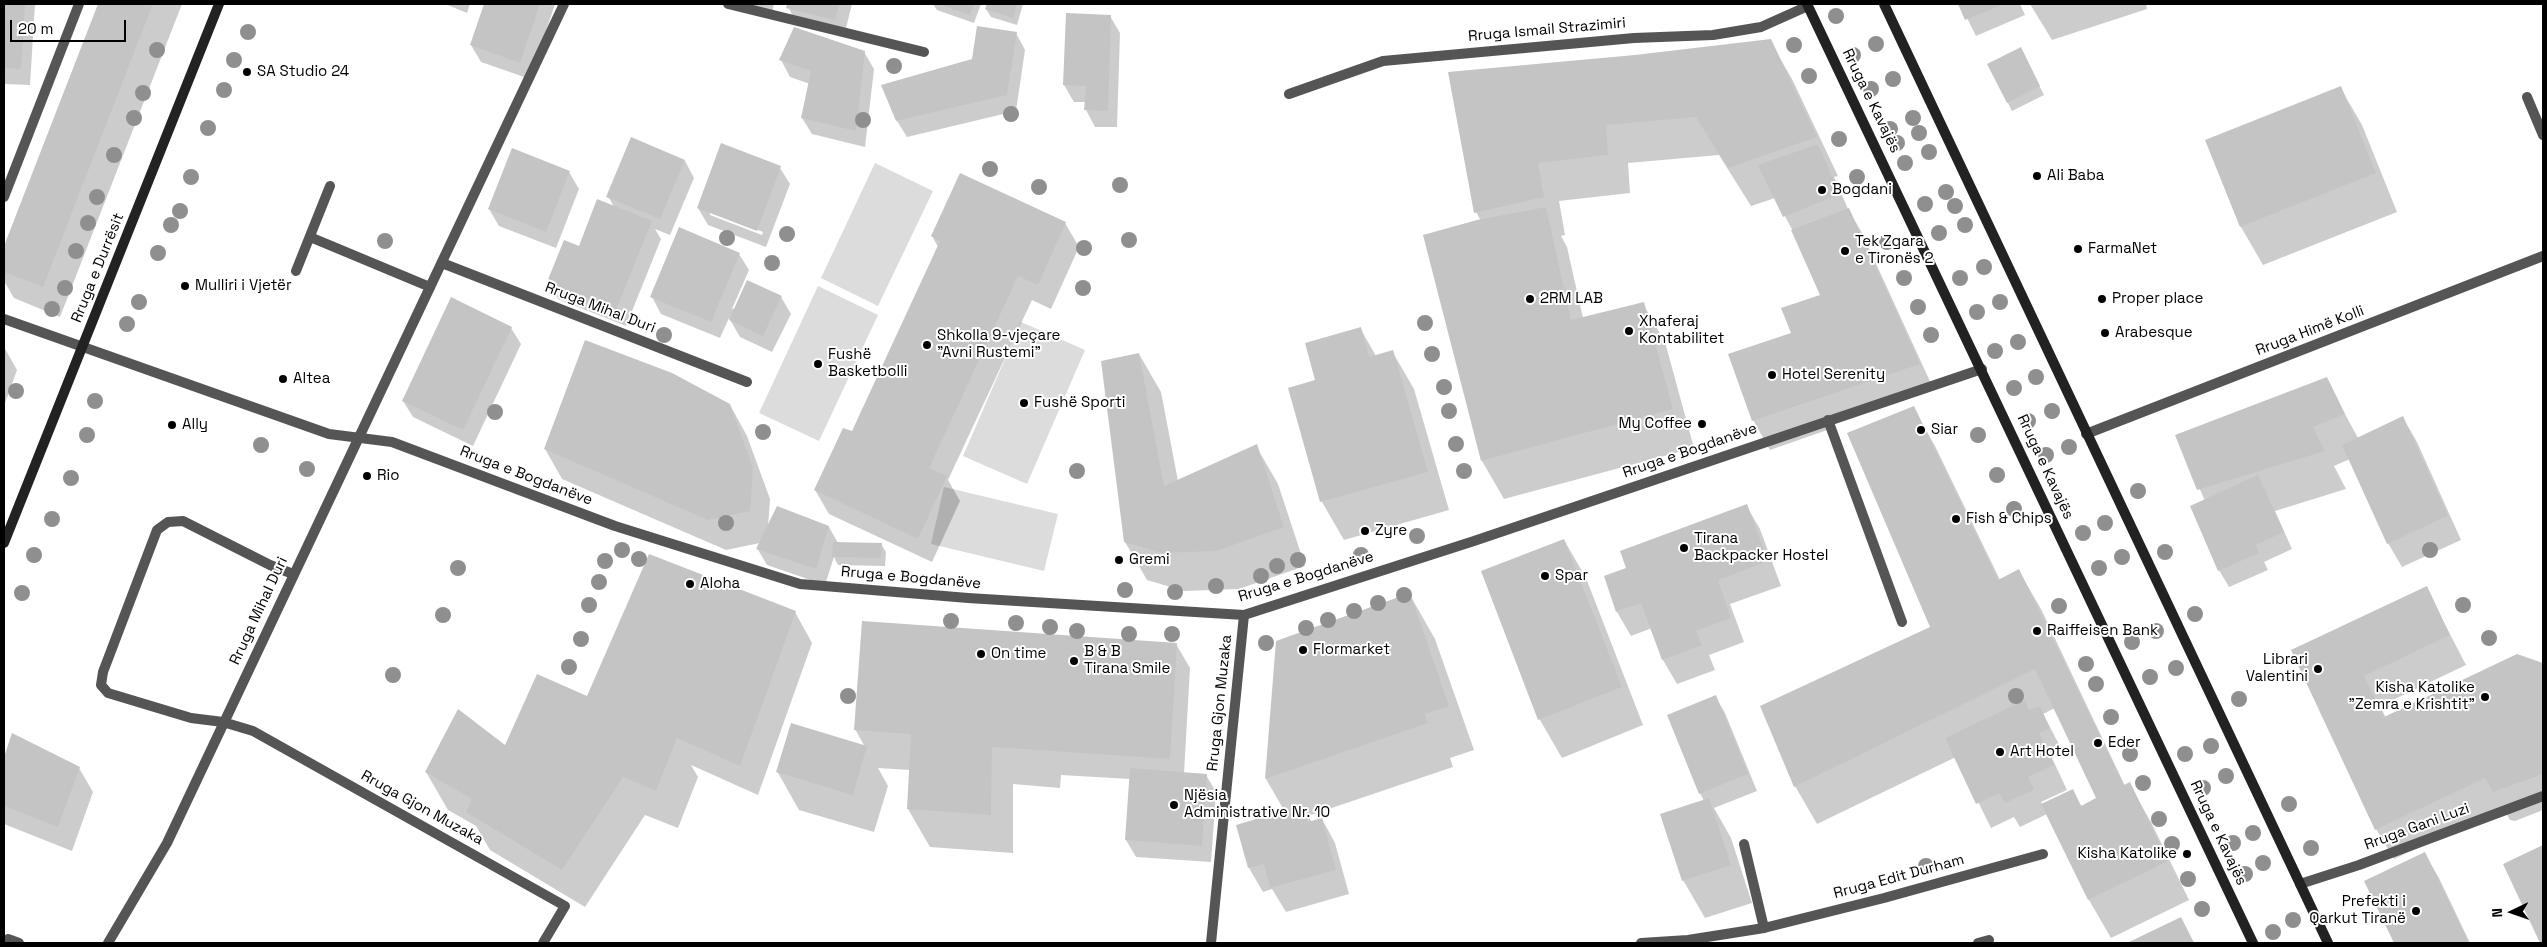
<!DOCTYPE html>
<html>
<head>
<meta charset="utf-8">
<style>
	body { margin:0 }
	#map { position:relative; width:2547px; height:947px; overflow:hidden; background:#fff; font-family:"Space Grotesk",sans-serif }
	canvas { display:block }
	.frame { position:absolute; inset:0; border:5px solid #000; pointer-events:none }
	.north { position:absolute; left:2487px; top:887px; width:50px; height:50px; -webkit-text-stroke:4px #fff; paint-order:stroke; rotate:267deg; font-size:14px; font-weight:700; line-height:20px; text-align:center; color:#000 }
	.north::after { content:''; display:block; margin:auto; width:18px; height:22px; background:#000; clip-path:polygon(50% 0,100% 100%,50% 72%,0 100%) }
	.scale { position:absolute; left:10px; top:20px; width:116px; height:22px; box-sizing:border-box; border:2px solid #000; border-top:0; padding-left:6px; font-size:15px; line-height:18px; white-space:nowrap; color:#000; -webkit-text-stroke:4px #fff; paint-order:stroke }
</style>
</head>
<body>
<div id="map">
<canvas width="2547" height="947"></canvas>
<div class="frame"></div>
<div class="north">N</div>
<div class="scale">20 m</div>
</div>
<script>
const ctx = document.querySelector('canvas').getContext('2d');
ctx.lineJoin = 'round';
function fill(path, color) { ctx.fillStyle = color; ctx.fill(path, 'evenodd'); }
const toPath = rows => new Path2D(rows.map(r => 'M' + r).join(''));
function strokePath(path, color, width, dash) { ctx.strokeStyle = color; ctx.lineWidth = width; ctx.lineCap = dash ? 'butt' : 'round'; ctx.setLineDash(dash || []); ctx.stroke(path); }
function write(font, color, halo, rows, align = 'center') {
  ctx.font = font + ' "Space Grotesk",sans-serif'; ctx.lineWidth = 4; ctx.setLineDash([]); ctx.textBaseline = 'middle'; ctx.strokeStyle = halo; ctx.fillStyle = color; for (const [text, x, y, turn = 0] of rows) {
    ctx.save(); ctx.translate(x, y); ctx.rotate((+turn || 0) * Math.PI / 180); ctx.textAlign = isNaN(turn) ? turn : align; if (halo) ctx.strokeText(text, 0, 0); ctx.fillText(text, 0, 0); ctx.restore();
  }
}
fill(toPath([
	[875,163,933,191,878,306,821,278],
	[818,286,878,315,819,441,759,413],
	[1021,322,1085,350,1027,484,963,456],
	[944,487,1058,514,1044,571,931,544]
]), '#dcdcdc');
fill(toPath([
	[4,4,35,4,30,85,4,84],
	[99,4,182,4,60,317,14,298,4,281,4,249],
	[445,4,470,4,467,13],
	[485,4,555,4,530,79,481,62,471,45],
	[725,4,774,4,771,19],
	[788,4,852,4,844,36,797,24,788,7],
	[933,4,981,4,974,23,937,10],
	[988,4,1023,4,1017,25,991,17,986,9],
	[1960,4,2020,4,2025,15,1976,36],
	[2030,4,2146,4,2147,9,2052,40],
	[1110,16,1120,33,1117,127,1095,127,1086,110,1086,102,1074,102,1064,85],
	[1016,33,1025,50,1016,111,907,137,897,121,973,60],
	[1770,41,1792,79,1838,176,1834,177,1848,209,1862,233,1933,388,1830,421,1833,428,1770,450,1753,420,1792,334,1822,296,1793,231,1775,198,1751,206,1719,155,1628,163,1630,193,1559,201,1565,235,1561,236,1567,247,1583,318,1643,304,1665,342,1694,448,1504,499,1482,461,1481,221,1476,212,1636,57],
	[864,52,874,69,865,147,812,134,802,118,810,84,790,77,781,60],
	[2025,57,2044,95,2012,111,1989,65],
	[2340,87,2362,125,2397,212,2263,265,2241,227,2207,141],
	[685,161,694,178,670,235,655,229,661,239,626,326,558,299,548,282,614,207,608,196],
	[780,168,790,184,766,247,708,225,698,208],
	[710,212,763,232,762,235,710,215],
	[569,172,579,189,556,248,499,226,489,209],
	[961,174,1065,223,1079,247,1051,309,1032,300,948,480,960,501,932,562,829,514,815,490,852,433,938,247,932,236],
	[739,254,749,270,732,309,781,297,791,314,772,352,740,337,729,318,720,338,661,314,652,297],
	[511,328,521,344,473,446,413,417,403,401],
	[1360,328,1376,356,1392,351,1414,389,1449,510,1344,540,1322,502,1290,389,1317,381],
	[4,347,17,370,4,406],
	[1139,354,1161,392,1178,481,1256,446,1278,484,1305,566,1239,589,1184,591,1147,580,1125,542],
	[2326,379,2358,438,2403,418,2417,442,2461,540,2402,567,2388,543,2350,459,2334,466,2346,489,2275,511,2292,549,2264,562,2268,570,2229,587,2219,570,2205,501,2177,436],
	[730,405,747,436,770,499,768,527,829,527,838,543,881,544,886,552,885,566,838,565,834,557,825,585,767,565,757,548,760,543,726,550,562,479,545,449],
	[1913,407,1935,446,2000,580,2019,571,2041,609,2125,786,2129,784,2151,822,2189,900,2111,938,2089,900,2047,814,2020,827,2014,817,1991,828,1956,757,1817,824,1795,786,1931,628],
	[2055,708,2098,799,2082,807,2072,791,2043,805,2041,802,2067,790,2052,758,2063,752,2043,714],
	[1746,505,1760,529,1781,586,1730,604,1744,642,1709,655,1715,670,1677,684,1663,660,1652,628,1631,636,1617,612,1605,577,1628,569],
	[1564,540,1586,578,1643,725,1562,758,1540,720,1483,572],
	[2426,588,2466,665,2380,706,2386,718,2517,655,2543,664,2543,810,2515,821,2510,820,2503,808,2394,859,2376,829,2292,651],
	[1410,595,1435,639,1474,750,1450,758,1453,767,1308,816,1312,822,1322,819,1335,843,1349,894,1286,912,1272,889,1263,892,1249,868,1285,812,1266,779],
	[795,612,812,643,758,795,691,765,698,777,678,828,645,815,585,907,490,850,476,826,448,810,426,772,506,746,591,700],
	[1176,644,1190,668,1184,773,1206,775,1216,792,1211,862,1136,857,1126,840,1130,779,1061,775,1060,788,1013,784,1013,853,930,847,908,809,910,770,878,768,888,786,874,832,799,810,777,771,865,747,855,729],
	[1715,696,1725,713,1757,791,1714,808,1731,838,1752,903,1705,918,1683,880,1704,801,1700,793],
	[13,735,79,768,93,792,72,851,4,824,4,760],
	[2543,847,2543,943,2542,943,2505,864],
	[2425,854,2439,878,2470,943,2395,943,2366,881],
	[2181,918,2194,943,2131,943]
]), '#0003');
fill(toPath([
	[4,4,25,4,21,69,4,68],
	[98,4,153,4,43,287,4,272,4,246],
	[484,4,540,4,520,63,470,45],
	[787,4,839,4,835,20,786,8],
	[938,4,974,4,970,15],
	[987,4,1017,4,1013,18,985,9],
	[1958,4,2004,4,1965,20],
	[1066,13,1111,15,1108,111,1084,110,1086,86,1063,85],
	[977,26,1017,32,1007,95,896,121,881,85,972,59],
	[794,27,865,51,856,131,801,118,811,71,779,60],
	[1771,39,1817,137,1728,168,1696,117,1606,125,1608,155,1538,163,1544,197,1474,213,1448,72,1635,55],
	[2021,47,2040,86,2007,103,1987,64],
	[2341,86,2376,173,2240,227,2205,140],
	[631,137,685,160,660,219,606,197],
	[721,143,781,166,757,231,697,208],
	[1818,144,1840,194,1783,217,1758,165],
	[512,148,570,171,546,232,488,209],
	[960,173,1066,222,1038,285,1018,276,929,468,947,476,918,539,814,490,843,428,852,431,940,241,931,236],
	[597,199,652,221,616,310,547,282,564,240,579,246],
	[1546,207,1571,320,1644,302,1673,409,1481,461,1423,235,1477,220],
	[1849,208,1920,364,1752,421,1728,354,1791,333,1781,308,1820,295,1791,230],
	[679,227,740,253,711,322,650,297],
	[747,280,782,296,763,336,729,320],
	[451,297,512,327,463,430,402,401],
	[1361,327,1369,357,1393,350,1428,472,1320,502,1288,388,1315,380,1305,343],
	[585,340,672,373,730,404,753,468,750,511,708,520,544,449],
	[1139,353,1164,486,1257,444,1284,527,1216,551,1162,553,1124,542,1101,361],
	[2327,377,2345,414,2313,427,2325,451,2197,490,2175,435],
	[1914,406,1998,580,2019,569,2124,785,2130,782,2168,861,2088,900,2041,804,2073,789,2081,806,2096,798,2035,669,1794,787,1760,706,1930,627,1847,433],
	[2403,416,2448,516,2387,544,2342,445],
	[2258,475,2284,532,2256,545,2259,553,2218,571,2190,506],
	[1747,504,1768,561,1718,580,1731,618,1696,631,1702,645,1662,660,1641,603,1616,612,1604,576,1626,568,1620,551],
	[777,506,829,526,816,569,756,549],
	[1564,539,1622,687,1538,720,1481,571],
	[833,542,882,543,881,558,832,557],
	[649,554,796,611,740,766,677,738,656,791,623,777,562,870,466,812,472,799,425,772,458,709,505,745,537,674,587,696],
	[2427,586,2450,635,2364,676,2384,717,2517,654,2543,663,2543,774,2493,792,2485,778,2375,830,2291,650],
	[1410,593,1449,706,1425,714,1428,723,1265,779,1276,641],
	[862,621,1177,643,1170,759,992,747,991,815,907,809,911,734,854,730],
	[1716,695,1748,774,1699,794,1667,715],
	[2025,700,2029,710,2040,706,2050,728,2039,733,2054,765,2028,777,2034,790,2005,803,2000,793,1976,804,1945,738],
	[791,723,867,746,853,795,776,772],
	[12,733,80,767,58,827,4,806,4,757],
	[1130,768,1207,774,1202,846,1125,840],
	[1709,798,1731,865,1682,881,1660,814],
	[1303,805,1308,822,1322,818,1336,870,1270,888,1264,864,1248,868,1236,825],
	[2543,845,2543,943,2540,943,2503,864],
	[2425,852,2468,941,2469,943,2394,943,2364,881],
	[2181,917,2194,943,2127,943]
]), '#c4c4c4');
strokePath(toPath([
	[728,4,924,52],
	[2527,97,2543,135],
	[310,237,430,287],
	[296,271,330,186],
	[1828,420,1902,622],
	[223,722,191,718,108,693,101,685,103,672,157,530,168,522,183,521,270,565,293,574],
	[1744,844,1764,928],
	[8,939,19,943],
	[1978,943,1989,940]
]), '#555', 10);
strokePath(toPath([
	[1289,94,1383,61,1634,38,1713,35,1761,27,1808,6],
	[4,197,79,4],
	[442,263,747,382],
	[4,319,329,434,392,442,615,526,800,584,968,598,1244,615,1474,541,1982,369],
	[2086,434,2543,256],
	[223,722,253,731,565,906,543,943],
	[2300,884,2359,865,2543,796],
	[108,943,167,843,564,4],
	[1211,943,1244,615],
	[1641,943,1688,940,1764,928,1884,898,2043,854]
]), '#555', 10);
strokePath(toPath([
	[1807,4,2253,943],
	[1884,4,2328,943],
	[4,543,219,4]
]), '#222', 10);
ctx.fillStyle = '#8f8f8f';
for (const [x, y] of [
	[1836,16],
	[248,32],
	[1876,44],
	[1794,45],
	[157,50],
	[1853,55],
	[234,60],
	[894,66],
	[1809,76],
	[1893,79],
	[1871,89],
	[224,90],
	[143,93],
	[1011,114],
	[134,118],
	[1913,118],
	[863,120],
	[208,128],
	[1890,129],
	[1919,133],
	[1839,139],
	[1897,143],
	[1929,152],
	[114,155],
	[1905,163],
	[990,169],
	[191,177],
	[1857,177],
	[1120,185],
	[1039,187],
	[1946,192],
	[97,197],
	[1925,204],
	[1955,206],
	[180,211],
	[88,223],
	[171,225],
	[1965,225],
	[1939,233],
	[787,234],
	[727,238],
	[1129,240],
	[385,241],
	[1887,242],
	[1084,248],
	[76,251],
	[158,253],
	[772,263],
	[1984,267],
	[1904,278],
	[1960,278],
	[65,288],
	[1083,288],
	[139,302],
	[2000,302],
	[1918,307],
	[52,309],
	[1977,312],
	[1425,323],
	[127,324],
	[664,335],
	[1931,335],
	[2018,342],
	[1995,351],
	[1432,354],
	[2036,377],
	[1444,387],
	[2014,388],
	[16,391],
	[95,401],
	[1449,411],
	[2052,411],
	[495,412],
	[2028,421],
	[763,432],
	[87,435],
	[1978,435],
	[1456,444],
	[261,445],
	[2069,447],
	[2046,455],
	[307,469],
	[1077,471],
	[1464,471],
	[1997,475],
	[71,478],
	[2138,491],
	[2014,509],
	[52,519],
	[726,523],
	[2105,523],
	[2083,533],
	[1417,536],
	[622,550],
	[2430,550],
	[2165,552],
	[34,555],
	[1361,555],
	[2122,557],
	[639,559],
	[1298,560],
	[605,561],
	[1277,566],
	[458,568],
	[2099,568],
	[1261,576],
	[599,582],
	[1216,586],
	[1125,590],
	[1175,592],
	[22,593],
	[1404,595],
	[1378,603],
	[589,605],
	[2463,605],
	[2059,606],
	[1354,611],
	[2195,614],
	[443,615],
	[1328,620],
	[951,621],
	[1016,623],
	[1050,627],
	[1306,628],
	[1077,631],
	[2156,631],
	[1129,634],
	[1172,634],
	[2489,638],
	[581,639],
	[2132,642],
	[1266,643],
	[2086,664],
	[569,667],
	[2176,668],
	[393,675],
	[2150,677],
	[2096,684],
	[848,696],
	[2016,696],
	[2239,699],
	[2111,717],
	[2211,746],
	[2130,754],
	[2185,754],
	[2226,776],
	[2143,783],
	[2203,788],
	[2289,804],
	[2159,819],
	[2253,833],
	[2233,843],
	[2172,844],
	[2311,848],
	[2263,863],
	[1926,866],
	[2245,874],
	[2188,879],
	[2202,909],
	[2293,920],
	[2273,932]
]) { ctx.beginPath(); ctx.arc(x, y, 8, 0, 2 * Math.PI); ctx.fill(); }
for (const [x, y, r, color] of [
	[247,72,5,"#000"],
	[2037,176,5,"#000"],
	[1822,190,5,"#000"],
	[2078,249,5,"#000"],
	[1845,251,5,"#000"],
	[185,286,5,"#000"],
	[1530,299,5,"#000"],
	[2102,299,5,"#000"],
	[1629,331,5,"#000"],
	[2105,333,5,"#000"],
	[927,345,5,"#000"],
	[818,364,5,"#000"],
	[1772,375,5,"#000"],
	[283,379,5,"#000"],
	[1024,403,5,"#000"],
	[1702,424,5,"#000"],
	[172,425,5,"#000"],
	[1921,430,5,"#000"],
	[367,476,5,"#000"],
	[1956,519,5,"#000"],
	[1365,531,5,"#000"],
	[1684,548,5,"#000"],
	[1119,560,5,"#000"],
	[1545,576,5,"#000"],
	[690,584,5,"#000"],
	[2037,631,5,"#000"],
	[1303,650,5,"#000"],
	[981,654,5,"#000"],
	[1074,661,5,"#000"],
	[2318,669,5,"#000"],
	[2485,697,5,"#000"],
	[2098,743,5,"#000"],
	[2000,752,5,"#000"],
	[1174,805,5,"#000"],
	[2187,854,5,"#000"],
	[2416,911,5,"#000"]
]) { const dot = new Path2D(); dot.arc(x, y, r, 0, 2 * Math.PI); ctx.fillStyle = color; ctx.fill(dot); strokePath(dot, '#fff', 2); }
write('15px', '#000', '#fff', [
	["Rruga Ismail Strazimiri",1547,30,-5],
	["Rruga e Kavajës",1871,101,64],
	["Rruga e Durrësit",98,268,-68],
	["Rruga Mihal Duri",600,308,21],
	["Rruga Himë Kolli",2310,331,-21],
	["Rruga e Bogdanëve",1690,451,-19],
	["Rruga e Kavajës",2045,467,65],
	["Rruga e Bogdanëve",526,476,21],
	["Rruga e Bogdanëve",1306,577,-17],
	["Rruga e Bogdanëve",911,578,5],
	["Rruga Mihal Duri",259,611,-65],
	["Rruga Gjon Muzaka",1220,703,-84],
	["Rruga Gjon Muzaka",422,808,29],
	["Rruga Gani Luzi",2417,827,-20],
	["Rruga e Kavajës",2218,833,65],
	["Rruga Edit Durham",1899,877,-15]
]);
write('15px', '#000', '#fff', [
	["SA Studio 24",257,72],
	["Ali Baba",2047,176],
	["Bogdani",1832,190],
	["Tek Zgara",1855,242],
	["e Tironës 2",1855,259],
	["FarmaNet",2088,249],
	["Mulliri i Vjetër",195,286],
	["2RM LAB",1540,299],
	["Proper place",2112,299],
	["Xhaferaj",1639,322],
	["Kontabilitet",1639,339],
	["Arabesque",2115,333],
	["Shkolla 9-vjeçare",937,336],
	["\"Avni Rustemi\"",937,353],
	["Fushë",828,355],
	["Basketbolli",828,372],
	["Hotel Serenity",1782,375],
	["Altea",293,379],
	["Fushë Sporti",1034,403],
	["My Coffee",1692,424,"right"],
	["Ally",182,425],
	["Siar",1931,430],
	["Rio",377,476],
	["Fish & Chips",1966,519],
	["Zyre",1375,531],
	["Tirana",1694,539],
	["Backpacker Hostel",1694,556],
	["Gremi",1129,560],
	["Spar",1555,576],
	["Aloha",700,584],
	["Raiffeisen Bank",2047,631],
	["Flormarket",1313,650],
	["B & B",1084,652],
	["Tirana Smile",1084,669],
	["On time",991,654],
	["Librari",2308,660,"right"],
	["Valentini",2308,677,"right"],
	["Kisha Katolike",2475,688,"right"],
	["\"Zemra e Krishtit\"",2475,705,"right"],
	["Eder",2108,743],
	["Art Hotel",2010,752],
	["Njësia",1184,796],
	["Administrative Nr. 10",1184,813],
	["Kisha Katolike",2177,854,"right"],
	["Prefekti i",2406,902,"right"],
	["Qarkut Tiranë",2406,919,"right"]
], 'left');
</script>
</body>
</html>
